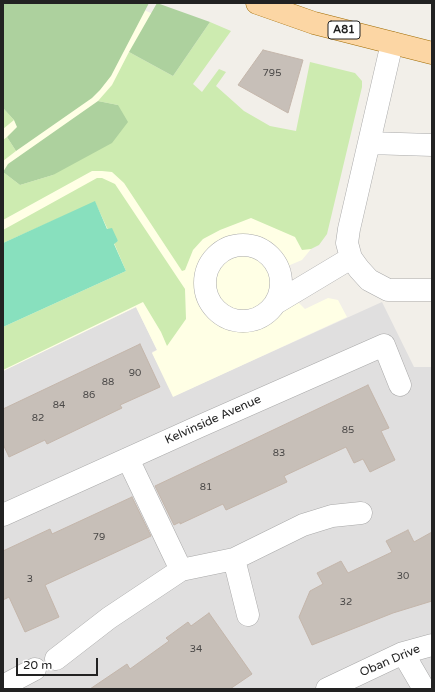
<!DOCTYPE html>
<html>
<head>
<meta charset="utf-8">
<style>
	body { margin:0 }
	#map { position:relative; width:435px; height:692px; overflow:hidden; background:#f2efe9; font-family:"Varela Round",sans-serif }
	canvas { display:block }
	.frame { position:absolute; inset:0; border:4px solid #222; pointer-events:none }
	.scale { position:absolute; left:16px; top:658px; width:82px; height:18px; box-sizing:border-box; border:2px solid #222; border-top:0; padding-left:5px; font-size:12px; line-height:14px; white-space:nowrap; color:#222; -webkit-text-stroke:3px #fff; paint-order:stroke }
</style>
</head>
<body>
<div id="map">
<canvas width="435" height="692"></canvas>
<div class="frame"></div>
<div class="scale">20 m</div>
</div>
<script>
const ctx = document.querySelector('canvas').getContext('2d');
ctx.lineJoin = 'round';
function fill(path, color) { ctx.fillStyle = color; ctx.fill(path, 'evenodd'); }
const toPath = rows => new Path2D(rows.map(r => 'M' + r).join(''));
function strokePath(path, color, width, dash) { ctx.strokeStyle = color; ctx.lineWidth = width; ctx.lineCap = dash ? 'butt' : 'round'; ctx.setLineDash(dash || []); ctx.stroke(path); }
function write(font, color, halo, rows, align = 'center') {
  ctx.font = font + ' "Varela Round",sans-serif'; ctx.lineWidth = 3; ctx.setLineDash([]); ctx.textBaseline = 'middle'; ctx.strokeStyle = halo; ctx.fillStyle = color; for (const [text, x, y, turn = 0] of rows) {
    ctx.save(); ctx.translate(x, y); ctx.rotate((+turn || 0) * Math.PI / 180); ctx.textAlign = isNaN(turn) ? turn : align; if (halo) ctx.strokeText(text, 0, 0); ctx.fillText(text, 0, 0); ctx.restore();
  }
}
fill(toPath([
	[382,302,414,367,432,367,432,689,3,689,3,371,136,307,157,350,152,352,174,396]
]), '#e0dfdf');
fill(toPath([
	[3,3,129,3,155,15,105,97,322,172,311,249,302,260,290,265,283,280,290,294,305,309,328,298,338,300,347,317,173,397,152,353,157,350,136,307,3,371]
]), '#ffffe5');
fill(toPath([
	[210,22,231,31,193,84,202,92,219,69,226,72,216,86,244,111,270,126,296,131,310,62,355,73,362,81,362,87,327,234,319,245,311,249,302,250,295,237,251,218,220,230,203,239,193,250,185,270,182,271,124,183,112,172,102,171,92,171,3,220,3,172,20,185,53,175,118,105,98,101,112,85,129,52,173,76],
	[3,108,14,120,3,129],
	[7,137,16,151,3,161,3,140],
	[97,178,102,178,115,184,185,289,186,319,167,346,161,332,143,302,3,370,3,327,126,271,114,243,118,241,108,230,95,202,3,243,3,230]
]), '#cdebb0');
fill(toPath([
	[3,3,149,3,111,76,100,90,92,98,16,151,7,137,17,127,14,120,3,108],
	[157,3,210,22,173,76,129,52],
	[98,101,118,105,128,122,112,143,53,175,20,185,3,172,8,164]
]), '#add19e');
fill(toPath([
	[95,201,107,229,112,228,118,241,114,244,126,271,3,327,3,243]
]), '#88e0be');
const building = toPath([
	[263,50,303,60,288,113,238,85,263,50],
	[140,344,160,387,120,405,122,408,47,444,45,440,9,457,3,444,3,409,140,344],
	[368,385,389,428,381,431,395,460,370,472,363,459,354,463,346,447,284,476,287,482,226,510,223,504,180,524,180,522,174,525,155,486,368,385],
	[132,497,151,536,45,585,59,617,25,632,9,597,3,600,3,551,50,529,52,534,132,497],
	[408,530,414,542,432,532,432,601,393,613,312,645,299,617,310,591,323,584,317,573,341,561,348,573,392,552,386,541,408,530],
	[209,613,252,674,230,689,90,689,127,664,130,669,169,641,166,638,188,622,191,626,209,613]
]);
fill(building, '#c7bfb8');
strokePath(building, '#c4b6ab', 1);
const minor = toPath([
	[392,43,349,229,347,243,351,258,359,269,369,280,388,290,432,290],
	[369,143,432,145],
	'205 283a38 38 0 1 1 76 0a38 38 0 1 1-76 0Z',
	[276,303,351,258],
	[128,459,181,570,234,559,303,525,332,516,361,513],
	[3,515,198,427,384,345,400,385],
	[234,559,248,615],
	[403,653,424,689],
	[56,659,109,618,181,570],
	[3,686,35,669],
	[327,689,403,653,432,645]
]);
const major = toPath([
	[257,3,314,23,432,53]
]);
strokePath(minor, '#a9a9a9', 23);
strokePath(major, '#a06b00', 23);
strokePath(minor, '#fff', 22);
strokePath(major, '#fcd6a4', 22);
write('10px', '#4b4948', null, [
	["795",272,73],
	["90",135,373],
	["88",108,382],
	["86",89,395],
	["84",59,405],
	["82",38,418],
	["85",348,430],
	["83",279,453],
	["81",206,487],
	["79",99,537],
	["30",403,576],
	["3",30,579],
	["32",346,602],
	["34",196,649]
]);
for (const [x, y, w] of [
	[344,30,32]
]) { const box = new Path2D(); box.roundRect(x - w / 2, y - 9, w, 18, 3); ctx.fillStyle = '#fff'; ctx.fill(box); strokePath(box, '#222', 1); }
write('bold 11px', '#222', null, [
	["A81",344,30]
]);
write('12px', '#222', '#fff', [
	["Kelvinside Avenue",213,420,-24],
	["Oban Drive",390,661,-23]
]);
</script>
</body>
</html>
